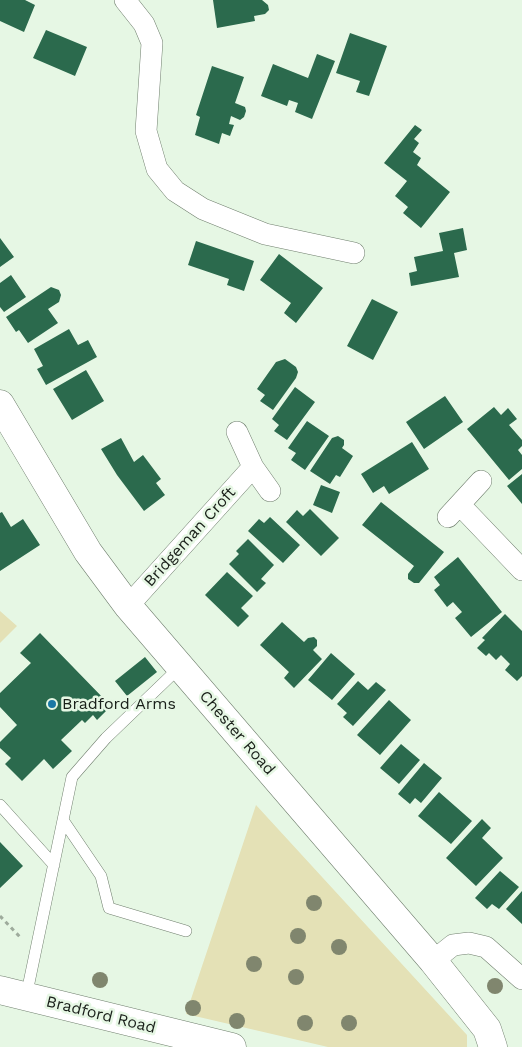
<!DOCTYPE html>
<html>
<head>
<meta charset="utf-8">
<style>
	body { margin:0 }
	canvas { display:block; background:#e6f7e4 }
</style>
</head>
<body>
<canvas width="522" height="1047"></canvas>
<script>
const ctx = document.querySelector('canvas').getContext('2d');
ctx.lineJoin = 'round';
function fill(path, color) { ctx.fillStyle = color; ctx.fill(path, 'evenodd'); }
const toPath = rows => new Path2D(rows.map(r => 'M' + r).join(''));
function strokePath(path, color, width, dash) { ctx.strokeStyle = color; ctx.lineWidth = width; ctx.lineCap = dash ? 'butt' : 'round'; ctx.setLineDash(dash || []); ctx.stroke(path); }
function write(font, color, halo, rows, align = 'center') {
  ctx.font = font + ' "Work Sans",sans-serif'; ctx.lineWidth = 5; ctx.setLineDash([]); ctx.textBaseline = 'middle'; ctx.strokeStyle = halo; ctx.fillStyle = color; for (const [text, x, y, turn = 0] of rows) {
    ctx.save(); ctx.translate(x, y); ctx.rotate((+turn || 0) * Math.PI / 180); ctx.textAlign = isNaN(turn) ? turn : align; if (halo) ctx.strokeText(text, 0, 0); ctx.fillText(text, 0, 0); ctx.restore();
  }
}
fill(toPath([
	[0,611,17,626,0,643],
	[256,805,467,1035,467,1047,328,1047,186,1014]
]), '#e4e1b6');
fill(toPath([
	[0,0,25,0,35,5,24,32,0,21],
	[213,0,262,0,268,5,269,10,265,14,254,16,255,21,217,28],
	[46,30,87,47,75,76,33,58],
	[350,33,387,46,369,96,356,92,360,81,336,73],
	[317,54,335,61,312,119,295,112,298,103,289,100,287,106,261,96,273,64,308,78],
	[212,66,244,77,235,103,245,107,246,111,244,117,240,120,231,116,229,124,234,125,230,136,222,133,219,144,195,135,200,117,196,115],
	[415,125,422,130,414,139,419,143,413,152,421,158,417,165,450,192,421,228,403,213,408,207,395,196,407,181,384,163],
	[463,228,467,250,454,253,459,277,411,286,409,273,417,271,414,257,443,251,439,233],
	[0,238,14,257,0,267],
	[196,241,254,261,244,291,227,285,229,279,188,265],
	[279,254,323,288,296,323,284,313,291,303,260,280],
	[11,275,26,297,4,312,0,307,0,283],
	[51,287,59,290,61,295,59,302,48,309,58,323,28,343,19,330,16,332,6,317],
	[372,299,398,312,373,360,347,346],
	[69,329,78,345,88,340,97,357,46,385,37,369,43,366,34,349],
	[285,359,296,367,298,372,296,378,273,410,260,401,265,395,257,389,276,362],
	[86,370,104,401,72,420,53,389],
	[295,387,315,402,287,440,274,431,279,425,272,419],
	[445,396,463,422,424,449,406,422],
	[494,407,501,415,508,408,517,419,509,425,522,440,522,446,518,450,522,455,522,469,509,480,467,429],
	[307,421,329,436,305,470,291,460,296,453,288,448],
	[338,436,344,440,344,445,342,448,353,456,340,477,336,475,330,484,310,471,332,438],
	[121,438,134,462,143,455,161,479,156,483,165,495,144,511,117,475,101,449],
	[412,442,429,469,389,494,384,486,373,493,361,474],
	[522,474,522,504,507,486],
	[321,485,340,492,332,513,313,505],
	[381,502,444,552,419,583,414,583,408,579,408,574,414,566,362,525],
	[310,509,339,538,321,556,286,522,297,510,303,516],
	[2,512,11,527,23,519,40,545,0,571,0,513],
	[270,517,300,545,283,563,248,531,259,519,264,523],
	[248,539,274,565,261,579,266,583,257,592,229,564,239,554,236,551],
	[458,557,502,612,471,637,455,618,462,612,453,602,447,607,434,590,440,585,434,577],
	[227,572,253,596,241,608,249,616,238,627,205,595],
	[505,614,522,631,522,676,517,681,505,670,510,664,501,655,496,660,489,653,486,656,477,648,485,640,482,638],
	[282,622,304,642,308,638,314,637,317,640,317,646,313,650,322,659,294,688,284,678,289,672,260,645],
	[40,633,107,702,102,707,106,711,97,720,93,715,85,723,82,720,61,740,72,751,53,769,44,759,22,781,5,764,11,758,0,748,0,742,17,725,0,707,0,693,31,663,20,653],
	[331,653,355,674,332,700,308,680],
	[145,657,157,672,127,696,115,681],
	[358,681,368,690,376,682,386,690,353,726,343,717,347,713,337,704],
	[389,700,411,720,380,755,357,735],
	[401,744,420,760,399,784,380,768],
	[424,763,442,778,421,803,415,798,410,804,398,794],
	[439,792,472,821,451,844,418,816],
	[482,819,491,828,482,838,503,858,476,886,446,858],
	[0,842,23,866,0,888],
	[500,871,519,887,499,909,492,904,487,909,475,898],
	[522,891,522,924,506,909]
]), '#2b6a4d');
const lane = toPath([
	[0,805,54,865],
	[63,820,101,876,109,908,186,931],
	[26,997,72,777,106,738,180,667]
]);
const street = toPath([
	[125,0,144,24,152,43,146,131,157,169,175,191,203,209,265,234,354,253],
	[237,432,253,467,270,491],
	[460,505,522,570],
	[448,517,481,481],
	[128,606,253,467],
	[433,961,453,945,469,943,486,947,522,979]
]);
const secondary = toPath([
	[0,404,88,552,128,606,433,961,487,1029,493,1047],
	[0,990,232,1047]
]);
strokePath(lane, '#707f6e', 12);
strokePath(street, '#707f6e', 22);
strokePath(secondary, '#707f6e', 29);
strokePath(toPath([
	[0,916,20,937]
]), '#9eab9c', 3, [4, 4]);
strokePath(lane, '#fff', 11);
strokePath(street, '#fff', 21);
strokePath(secondary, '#fff', 28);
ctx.fillStyle = '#80866e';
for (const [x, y] of [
	[314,903],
	[298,936],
	[339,947],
	[254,964],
	[296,977],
	[100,980],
	[495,986],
	[193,1008],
	[237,1021],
	[305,1023],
	[349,1023]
]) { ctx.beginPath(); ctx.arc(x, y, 8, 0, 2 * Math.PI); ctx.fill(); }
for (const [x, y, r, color] of [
	[52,704,5,"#1a78a5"]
]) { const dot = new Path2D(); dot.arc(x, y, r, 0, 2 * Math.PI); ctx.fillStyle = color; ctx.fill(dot); strokePath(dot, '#e6f7e4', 2); }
write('16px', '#191f19', '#e6f7e4', [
	["Bridgeman Croft",190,537,-48],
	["Chester Road",237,733,49],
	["Bradford Road",101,1015,14]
]);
write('16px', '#191f19', '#e6f7e4', [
	["Bradford Arms",62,704]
], 'left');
</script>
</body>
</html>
